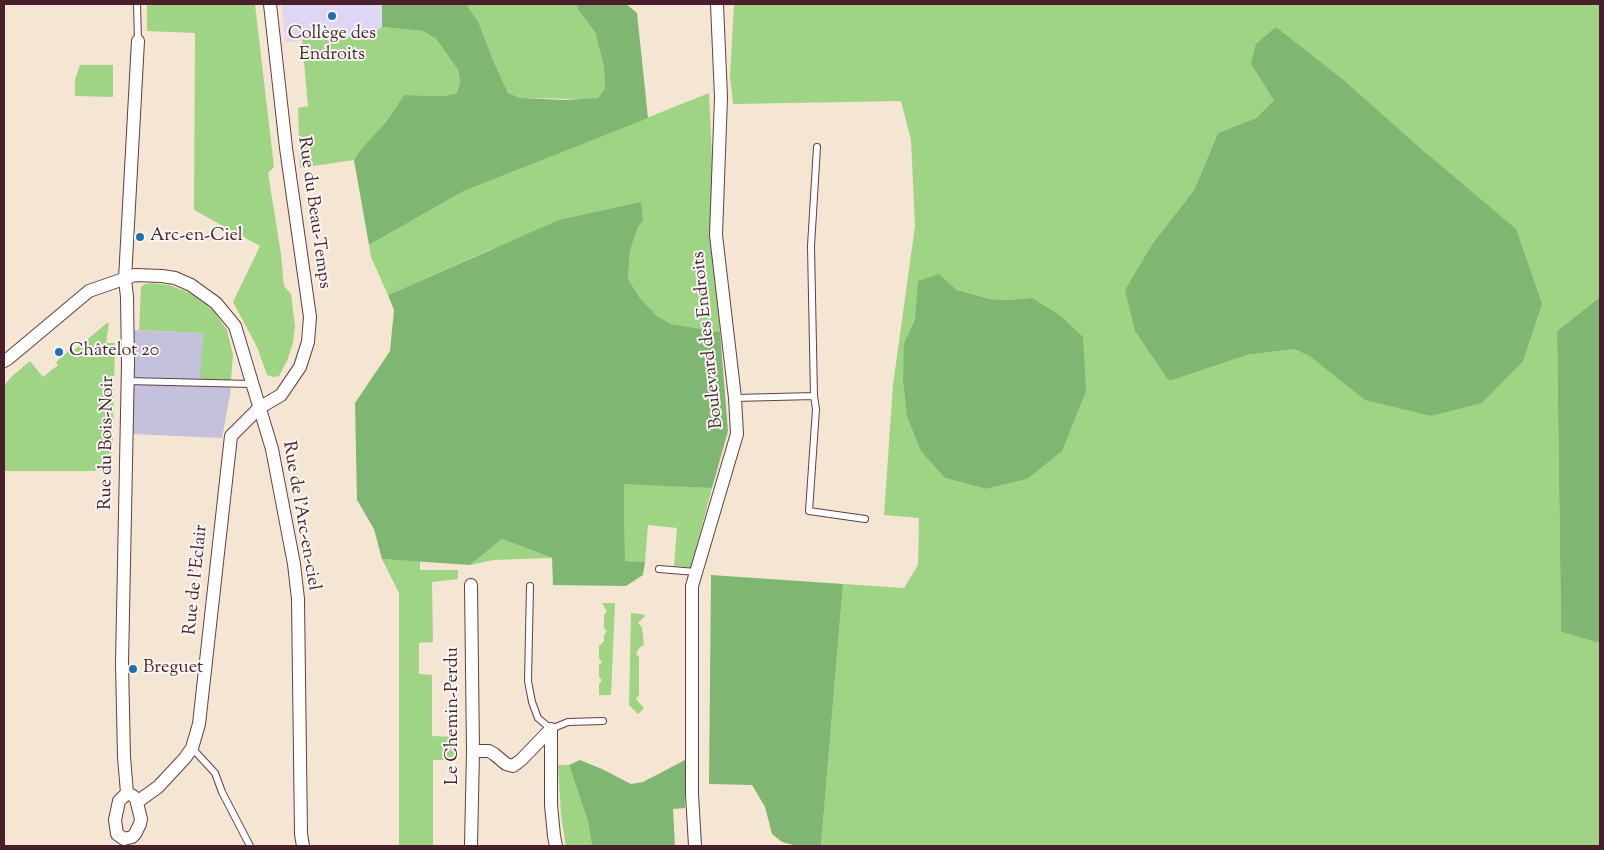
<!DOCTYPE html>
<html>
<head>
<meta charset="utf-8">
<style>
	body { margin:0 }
	#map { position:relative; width:1604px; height:850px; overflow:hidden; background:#f5e6d3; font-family:"Sorts Mill Goudy",serif }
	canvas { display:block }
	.frame { position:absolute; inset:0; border:5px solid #4a1f2b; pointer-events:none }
</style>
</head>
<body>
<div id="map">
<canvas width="1604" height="850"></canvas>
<div class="frame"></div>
</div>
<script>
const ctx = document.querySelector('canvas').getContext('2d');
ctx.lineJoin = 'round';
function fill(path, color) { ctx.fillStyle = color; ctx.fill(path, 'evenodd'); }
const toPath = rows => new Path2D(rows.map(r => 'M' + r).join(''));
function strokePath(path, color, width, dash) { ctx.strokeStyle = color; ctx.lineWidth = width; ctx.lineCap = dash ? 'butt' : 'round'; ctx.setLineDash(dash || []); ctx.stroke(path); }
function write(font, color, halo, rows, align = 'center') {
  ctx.font = font + ' "Sorts Mill Goudy",serif'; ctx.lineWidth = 4; ctx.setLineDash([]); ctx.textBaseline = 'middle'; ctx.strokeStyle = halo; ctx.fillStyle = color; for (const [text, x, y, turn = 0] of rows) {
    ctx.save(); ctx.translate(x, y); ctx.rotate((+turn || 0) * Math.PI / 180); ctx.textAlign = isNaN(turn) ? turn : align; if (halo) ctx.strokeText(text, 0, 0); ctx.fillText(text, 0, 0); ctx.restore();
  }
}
fill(toPath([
	[282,4,382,4,382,27,367,36,285,42]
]), '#dfd5f5');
fill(toPath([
	[134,330,203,333,201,379,231,380,230,395,222,438,132,434]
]), '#c3c1db');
fill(toPath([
	[147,4,255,4,274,167,268,173,281,254,284,286,291,294,295,326,293,343,287,361,279,376,273,377,267,375,257,347,233,302,260,246,194,210,195,33,147,31],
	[466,4,576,4,579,11,595,32,604,67,605,88,598,98,585,99,521,98,508,93,493,60,478,21],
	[734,4,1600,4,1600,297,1557,331,1561,632,1600,643,1600,846,821,846,843,584,904,588,918,565,919,518,884,515,893,385,915,226,911,140,901,101,733,104,730,76],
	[1346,82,1426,153,1311,357,1294,349,1247,355,1168,381,1153,243,1194,190,1218,133,1256,118,1274,100],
	[939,274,957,290,992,299,1007,300,1032,298,1027,479,986,489,945,478,904,343],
	[382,27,423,31,436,39,458,70,460,82,457,93,445,96,404,95,386,122,361,149,354,160,300,168,298,108,308,106,302,40,367,36],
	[80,65,113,65,113,97,75,96,75,80],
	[709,93,720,332,671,324,656,315,640,298,628,279,630,251,638,227,643,221,492,249,388,295,371,257,369,245,464,191],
	[152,283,169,285,190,293,213,310,227,330,233,355,231,380,200,379,203,333,139,330,141,287,145,284],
	[107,323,109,323,106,343,115,343,112,471,4,471,4,386,11,377,30,361,43,377,58,365,56,362,70,350,72,352],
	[624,483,712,488,691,568,674,566,677,528,648,525,645,562,625,561],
	[502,539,552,558,493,560,470,565],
	[382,559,420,561,420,570,458,570,458,579,432,582,433,642,419,643,419,674,432,675,432,736,456,737,456,760,433,760,433,846,399,846,399,593],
	[602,603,615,603,611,695,599,695,599,684,602,680,599,677,599,665,602,662,599,658,599,646,604,641,604,635,607,631,604,628,604,615,607,611],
	[631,613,642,614,645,616,638,623,642,627,644,645,639,648,636,654,639,657,639,695,636,699,644,708,638,714,629,705],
	[558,765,569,765,588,822,592,846,566,846,561,815]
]), '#9fd485');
fill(toPath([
	[382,4,466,4,478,21,493,60,508,93,521,98,564,100,598,98,605,88,604,67,595,32,579,11,576,4,626,4,637,13,648,118,464,191,369,245,354,160,361,149,386,122,404,95,445,96,457,93,460,82,458,70,436,39,423,31,382,27],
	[1276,27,1346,82,1426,153,1516,229,1542,304,1523,361,1482,403,1431,416,1365,400,1311,357,1294,349,1247,355,1169,381,1135,331,1125,290,1153,243,1194,190,1218,133,1256,118,1274,100,1251,64,1256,44],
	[641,202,643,221,638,227,630,251,628,279,640,298,656,315,671,324,720,332,728,431,712,488,624,484,625,561,645,562,643,575,626,586,553,585,552,558,502,539,470,565,382,559,374,529,357,500,355,403,390,351,394,310,388,295,559,220],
	[939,274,957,290,991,299,1007,300,1032,298,1061,316,1083,337,1086,391,1062,451,1027,479,986,489,945,478,921,451,907,416,903,380,904,343,915,320,918,281],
	[1600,297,1600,643,1561,632,1557,331],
	[711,575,843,584,821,846,797,846,782,842,772,834,765,807,752,785,709,784],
	[580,760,602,769,631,784,643,782,685,760,685,808,673,809,675,846,592,846,588,822,569,765]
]), '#7fb672');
const service = toPath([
	[137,4,138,41],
	[817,147,811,246,814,396,816,409,809,511,865,519],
	[127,381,252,384],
	[735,398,814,396],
	[659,569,696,572],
	[530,586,528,681,532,702,538,718,551,729,568,722,603,721],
	[192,748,215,773,222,792,250,846]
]);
const minor = toPath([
	[4,361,9,358,89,291,135,275,162,276,175,278,191,285,216,303,235,326,272,449,294,564,298,599,301,834,303,846],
	[471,585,473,751,471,846],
	[551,729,551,805,554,836,556,846],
	[473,751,489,751,494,754,506,764,513,766,521,760,551,729],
	[127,793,124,757,122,663,128,364,127,297,125,279,138,41],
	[127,793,133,796,136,799,141,819,140,824,135,834,132,837,124,839,117,834,115,820,119,801,127,793],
	[137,802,158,787,185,758,192,748,199,724,231,436,259,408,281,395,300,367,308,342,310,317,286,148,270,4],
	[695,846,692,794,692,586,737,434,735,398,716,235,721,97,717,4]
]);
strokePath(service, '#643d44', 8);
strokePath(minor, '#643d44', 14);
strokePath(service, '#fff', 6);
strokePath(minor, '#fff', 12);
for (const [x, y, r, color] of [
	[332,16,5,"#1f6fb2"],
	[140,237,5,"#1f6fb2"],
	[59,352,5,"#1f6fb2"],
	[133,669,5,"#1f6fb2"]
]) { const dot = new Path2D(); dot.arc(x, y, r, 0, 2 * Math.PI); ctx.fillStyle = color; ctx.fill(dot); strokePath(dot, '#f6f6f2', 2); }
write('18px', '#4a1f2b', '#f6f6f2', [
	["Collège des",332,35,"center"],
	["Endroits",332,56,"center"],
	["Arc-en-Ciel",150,237],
	["Châtelot 20",69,352],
	["Breguet",143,669]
], 'left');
write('18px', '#4a1f2b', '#f6f6f2', [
	["Rue du Beau-Temps",313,213,82],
	["Boulevard des Endroits",709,340,-96],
	["Rue du Bois-Noir",108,443,-89],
	["Rue de l'Arc-en-ciel",300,516,80],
	["Rue de l'Eclair",197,580,-84],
	["Le Chemin-Perdu",454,716,-90]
]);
</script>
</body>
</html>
